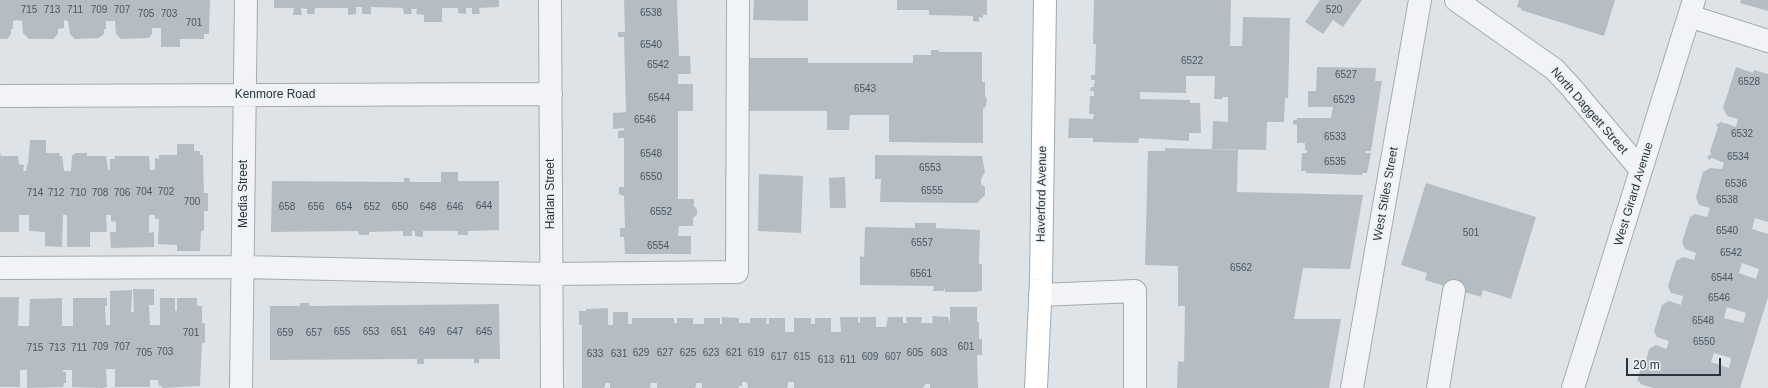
<!DOCTYPE html>
<html>
<head>
<meta charset="utf-8">
<style>
	body { margin:0 }
	#map { position:relative; width:1768px; height:388px; overflow:hidden; background:#dee3e7; font-family:Helvetica,sans-serif }
	canvas { display:block }
	.scale { position:absolute; left:1626px; top:358px; width:95px; height:18px; box-sizing:border-box; border:2px solid #28333d; border-top:0; padding-left:5px; font-size:12px; line-height:14px; white-space:nowrap; color:#28333d; -webkit-text-stroke:3px #edf2f5; paint-order:stroke }
</style>
</head>
<body>
<div id="map">
<canvas width="1768" height="388"></canvas>
<div class="scale">20 m</div>
</div>
<script>
const ctx = document.querySelector('canvas').getContext('2d');
ctx.lineJoin = 'round';
function fill(path, color) { ctx.fillStyle = color; ctx.fill(path, 'evenodd'); }
const toPath = rows => new Path2D(rows.map(r => 'M' + r).join(''));
function strokePath(path, color, width, dash) { ctx.strokeStyle = color; ctx.lineWidth = width; ctx.lineCap = dash ? 'butt' : 'round'; ctx.setLineDash(dash || []); ctx.stroke(path); }
function write(font, color, halo, rows, align = 'center') {
  ctx.font = font + ' Helvetica,sans-serif'; ctx.lineWidth = 3; ctx.setLineDash([]); ctx.textBaseline = 'middle'; ctx.strokeStyle = halo; ctx.fillStyle = color; for (const [text, x, y, turn = 0] of rows) {
    ctx.save(); ctx.translate(x, y); ctx.rotate((+turn || 0) * Math.PI / 180); ctx.textAlign = isNaN(turn) ? turn : align; if (halo) ctx.strokeText(text, 0, 0); ctx.fillText(text, 0, 0); ctx.restore();
  }
}
fill(toPath([
	[0,0,210,0,209,34,204,34,204,39,180,39,180,47,161,47,161,28,152,28,152,34,149,38,121,39,116,34,115,21,106,21,106,29,104,29,104,34,99,38,75,39,70,34,68,21,64,20,64,28,58,29,58,34,53,39,29,39,23,33,22,21,18,20,13,21,13,29,11,29,11,34,7,39,0,39],
	[274,0,499,0,499,7,479,8,480,14,472,14,472,8,466,8,466,14,458,13,458,8,442,8,442,22,424,22,424,15,416,14,417,9,411,9,412,14,404,14,403,8,371,7,371,14,362,14,362,7,356,7,356,14,348,15,348,8,315,8,314,14,307,14,307,9,301,8,302,15,293,15,294,8,274,8],
	[624,0,677,0,679,56,690,56,691,74,678,74,678,84,693,84,693,111,678,111,678,199,694,199,694,206,697,209,697,215,693,218,693,226,679,226,678,236,691,236,691,254,625,254,624,237,620,237,620,228,625,228,624,196,619,194,619,187,624,187,624,138,618,138,618,131,624,130,624,128,613,129,613,113,626,112,624,37,618,37,618,32,625,32],
	[754,0,808,0,808,21,753,20],
	[897,0,987,0,987,15,983,15,983,18,979,17,979,22,973,21,973,16,929,15,929,10,897,10],
	[1094,0,1231,0,1230,46,1242,46,1243,17,1290,18,1288,98,1285,98,1284,122,1267,122,1266,150,1212,149,1213,121,1228,122,1228,97,1222,97,1223,99,1214,99,1215,76,1186,76,1186,93,1140,92,1140,99,1190,100,1190,103,1200,103,1201,133,1189,133,1189,141,1139,138,1138,143,1093,142,1093,138,1068,138,1069,118,1093,119,1094,114,1089,114,1090,96,1094,96,1094,91,1090,91,1091,87,1094,87,1095,80,1091,80,1091,75,1095,75,1096,44,1093,44],
	[1320,0,1362,0,1343,27,1333,20,1323,34,1305,22],
	[1519,0,1615,0,1604,36,1521,10,1521,8,1517,7],
	[1741,0,1768,0,1768,11,1740,3],
	[931,50,939,50,939,52,982,52,982,82,985,82,985,96,987,99,986,106,983,109,983,143,889,142,889,115,850,115,849,130,827,130,827,111,745,111,746,58,808,58,808,63,913,63,913,55,931,55],
	[1317,67,1376,68,1375,81,1382,81,1371,151,1366,151,1365,153,1371,153,1367,173,1362,173,1362,175,1306,173,1306,171,1301,171,1302,153,1307,153,1307,150,1305,150,1305,143,1297,143,1297,125,1293,124,1293,120,1297,120,1297,118,1331,118,1332,112,1333,107,1308,107,1308,91,1316,91],
	[1736,67,1753,73,1754,70,1768,74,1768,222,1755,218,1752,229,1768,234,1768,297,1740,388,1653,388,1640,384,1640,382,1637,381,1643,361,1646,361,1649,349,1656,345,1666,349,1668,344,1669,341,1657,337,1654,331,1662,305,1669,301,1681,305,1683,296,1671,293,1668,286,1676,261,1683,257,1694,260,1696,253,1685,249,1682,242,1690,217,1695,214,1707,217,1710,208,1699,205,1696,197,1703,172,1710,168,1722,169,1724,163,1712,158,1709,160,1707,156,1711,155,1710,151,1718,127,1716,125,1722,121,1723,124,1725,123,1736,127,1738,119,1727,116,1723,108],
	[1742,263,1759,269,1756,279,1739,273],
	[1727,307,1746,313,1743,323,1724,318],
	[1714,353,1731,358,1729,368,1711,362],
	[30,140,46,140,46,153,60,153,59,156,62,156,64,171,71,171,72,155,74,155,75,153,87,153,87,156,106,156,108,170,110,170,110,159,115,159,115,156,149,156,150,170,155,170,155,158,159,159,159,155,177,155,177,144,194,144,194,151,200,151,200,155,203,155,204,193,208,193,208,211,204,211,204,231,201,231,200,251,177,251,177,245,158,244,159,219,155,219,155,215,149,215,149,233,154,232,154,247,111,248,110,232,116,232,116,222,111,221,111,215,106,215,107,232,90,232,90,247,67,247,67,215,63,215,62,247,45,246,45,232,29,231,29,215,19,215,19,232,0,232,0,152,1,156,18,156,19,164,24,165,23,171,26,171,27,165,28,164],
	[1165,148,1238,150,1237,192,1363,195,1350,269,1303,268,1294,319,1341,319,1329,388,1177,388,1178,361,1184,362,1185,306,1178,306,1178,266,1145,265,1148,151,1165,151],
	[875,155,982,156,985,172,981,179,981,184,985,187,985,195,977,203,880,202,881,179,875,179],
	[441,172,458,172,458,181,499,181,499,230,468,231,468,235,458,235,458,231,423,231,423,237,415,236,415,231,412,231,412,236,403,236,403,231,369,232,369,235,359,235,358,231,271,232,272,181,404,182,404,178,409,178,410,182,441,182],
	[759,174,803,176,801,233,758,231],
	[845,177,846,208,830,208,829,178],
	[1426,183,1536,217,1511,299,1483,290,1481,297,1425,280,1427,273,1401,265],
	[915,223,936,223,936,228,980,230,979,259,979,264,982,264,982,291,979,291,978,292,945,292,945,288,943,291,933,291,934,286,860,285,860,256,864,257,865,227,915,228],
	[133,289,154,289,154,305,149,305,150,325,160,325,160,298,175,298,175,311,177,311,177,298,197,298,197,306,202,306,202,323,205,323,205,343,202,343,200,386,162,388,162,386,159,386,158,380,150,380,150,387,115,387,115,369,106,369,107,387,102,388,72,387,72,370,63,370,63,372,66,372,66,383,64,383,63,387,27,388,27,370,20,370,20,387,0,387,0,297,19,297,18,326,29,326,30,299,62,298,62,326,73,326,73,298,107,298,107,306,105,306,106,325,110,325,110,291,132,290,131,312,134,312],
	[301,303,309,303,309,306,499,304,500,359,479,359,479,363,474,363,474,359,424,359,424,364,417,364,417,359,413,359,270,360,270,306,299,306],
	[950,307,977,307,977,322,979,322,979,339,982,339,982,355,977,355,978,388,930,388,930,384,925,384,925,386,923,387,923,388,794,388,794,382,788,382,788,387,786,388,748,388,747,382,742,382,742,386,739,386,739,388,702,388,702,383,696,383,696,387,694,388,657,388,657,383,650,383,651,387,649,388,610,388,610,383,605,383,605,387,603,388,582,388,582,325,579,325,579,311,586,311,586,309,608,308,608,325,613,325,613,312,628,312,628,324,632,324,632,318,674,318,674,323,677,323,677,318,693,318,693,324,704,324,704,318,720,318,720,324,722,324,722,317,739,318,739,323,750,323,750,318,767,318,766,324,769,324,769,318,785,318,785,332,794,332,794,318,811,318,811,324,815,324,815,318,831,318,831,332,841,332,840,317,858,317,858,323,860,323,860,317,876,317,876,327,886,327,888,317,903,317,903,323,907,323,906,317,922,317,921,323,933,323,932,316,948,317,950,323]
]), '#b5bdc4');
const minor = toPath([
	[550,0,552,388],
	[1456,0,1554,69,1570,86,1641,170],
	[1689,16,1768,41],
	[0,96,551,94],
	[0,268,243,267,551,274,737,272,738,0],
	[1040,295,1135,291,1135,388],
	[241,388,246,0],
	[1352,388,1420,0],
	[1438,388,1454,291],
	[1573,388,1694,0]
]);
const major = toPath([
	[1036,388,1041,280,1045,0]
]);
strokePath(minor, '#a4abb1', 24);
strokePath(major, '#9eaab2', 24);
strokePath(minor, '#f1f3f6', 22);
strokePath(major, '#fff', 22);
write('10px', '#4b565f', null, [
	["715",29,10],
	["713",52,10],
	["711",75,10],
	["709",99,10],
	["707",122,10],
	["520",1334,10],
	["6538",651,13],
	["705",146,14],
	["703",169,14],
	["701",194,23],
	["6540",651,45],
	["6522",1192,61],
	["6542",658,65],
	["6527",1346,75],
	["6528",1749,82],
	["6543",865,89],
	["6544",659,98],
	["6529",1344,100],
	["6546",645,120],
	["6532",1742,134],
	["6533",1335,137],
	["6548",651,154],
	["6534",1738,157],
	["6535",1335,162],
	["6553",930,168],
	["6550",651,177],
	["6536",1736,184],
	["6555",932,191],
	["704",144,192],
	["702",166,192],
	["714",35,193],
	["712",56,193],
	["710",78,193],
	["708",100,193],
	["706",122,193],
	["6538",1727,200],
	["700",192,202],
	["644",484,206],
	["658",287,207],
	["656",316,207],
	["654",344,207],
	["652",372,207],
	["650",400,207],
	["648",428,207],
	["646",455,207],
	["6552",661,212],
	["6540",1727,231],
	["501",1471,233],
	["6557",922,243],
	["6554",658,246],
	["6542",1731,253],
	["6562",1241,268],
	["6561",921,274],
	["6544",1722,278],
	["6546",1719,298],
	["6548",1703,321],
	["655",342,332],
	["653",371,332],
	["651",399,332],
	["649",427,332],
	["647",455,332],
	["645",484,332],
	["701",191,333],
	["659",285,333],
	["657",314,333],
	["6550",1704,342],
	["709",100,347],
	["707",122,347],
	["601",966,347],
	["715",35,348],
	["713",57,348],
	["711",79,348],
	["703",165,352],
	["705",144,353],
	["629",641,353],
	["627",665,353],
	["625",688,353],
	["623",711,353],
	["621",734,353],
	["619",756,353],
	["605",915,353],
	["603",939,353],
	["633",595,354],
	["631",619,354],
	["617",779,357],
	["615",802,357],
	["609",870,357],
	["607",893,357],
	["613",826,360],
	["611",848,360]
]);
write('12px', '#28333d', '#edf2f5', [
	["Kenmore Road",275,95],
	["North Daggett Street",1589,111,49],
	["Media Street",244,194,-90],
	["Harlan Street",551,194,-90],
	["Haverford Avenue",1042,194,-89],
	["West Stiles Street",1386,194,-80],
	["West Girard Avenue",1634,194,-73]
]);
</script>
</body>
</html>
